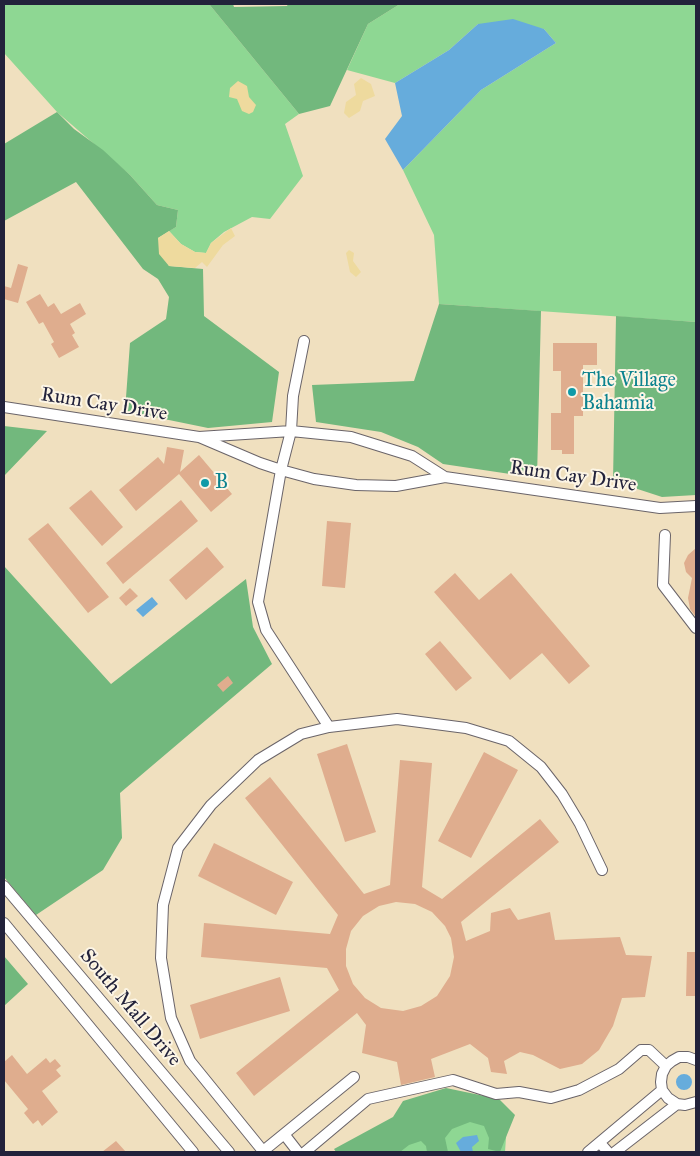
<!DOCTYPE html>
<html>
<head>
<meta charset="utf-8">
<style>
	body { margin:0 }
	#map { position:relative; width:700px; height:1156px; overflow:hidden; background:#f0e0bf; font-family:"IM FELL Great Primer",serif }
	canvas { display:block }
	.frame { position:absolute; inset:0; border:5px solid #22223b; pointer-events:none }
</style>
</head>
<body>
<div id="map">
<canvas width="700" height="1156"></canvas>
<div class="frame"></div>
</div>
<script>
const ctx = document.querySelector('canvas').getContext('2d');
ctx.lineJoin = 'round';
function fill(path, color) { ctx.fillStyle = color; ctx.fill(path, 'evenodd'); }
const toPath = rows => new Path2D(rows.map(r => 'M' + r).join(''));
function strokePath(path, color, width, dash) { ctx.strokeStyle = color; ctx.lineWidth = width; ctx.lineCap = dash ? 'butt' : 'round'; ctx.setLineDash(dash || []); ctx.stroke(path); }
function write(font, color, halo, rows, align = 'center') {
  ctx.font = font + ' "IM FELL Great Primer",serif'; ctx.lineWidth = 4; ctx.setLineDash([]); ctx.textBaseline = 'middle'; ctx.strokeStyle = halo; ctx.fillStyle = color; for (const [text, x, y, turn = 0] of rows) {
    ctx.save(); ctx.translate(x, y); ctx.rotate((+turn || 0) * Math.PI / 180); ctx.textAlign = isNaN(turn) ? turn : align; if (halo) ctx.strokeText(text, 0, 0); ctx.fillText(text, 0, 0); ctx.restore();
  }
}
fill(toPath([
	[4,4,209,4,299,114,285,124,303,176,270,219,252,217,224,232,211,243,206,253,195,252,181,244,169,231,176,227,178,210,157,205,130,175,57,112,4,53],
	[400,4,696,4,696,322,439,304,434,235,403,170,481,90,556,43,544,29,478,24,449,50,395,83,347,70,368,24],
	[445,1101,508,1110,505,1152,384,1152]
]), '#8ed793');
fill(toPath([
	[209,4,233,4,234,7,287,6,288,4,400,4,368,24,330,106,299,114],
	[57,112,74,129,103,150,130,175,157,205,178,210,176,227,158,238,169,266,203,269,204,316,279,372,272,422,208,428,125,411,130,343,166,319,169,297,158,279,143,269,76,182,4,221,4,144],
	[439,304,541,311,537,478,443,464,418,447,381,432,316,422,312,385,414,381],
	[616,316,696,322,696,495,662,497,613,481],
	[4,426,47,431,4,476],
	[4,566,111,684,246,579,253,627,272,664,120,793,122,838,103,870,36,915,4,877],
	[4,956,28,984,4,1006],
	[446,1088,499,1099,515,1115,500,1152,488,1149,489,1138,484,1126,470,1122,452,1129,445,1138,448,1152,427,1152,426,1146,421,1141,409,1145,400,1152,336,1152,334,1149,393,1117,403,1101]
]), '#72b87d');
fill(toPath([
	[361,78,371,84,375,96,363,101,360,111,349,118,344,113,346,102,356,95,354,84],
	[238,81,247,86,249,97,256,105,253,112,249,114,242,111,237,99,229,97,230,88],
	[231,228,235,236,223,245,207,267,202,262,195,268,169,266,159,254,158,238,169,231,181,244,195,252,206,253,211,243],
	[349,250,354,253,353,261,361,272,356,277,350,272,346,253]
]), '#eeda9e');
fill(toPath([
	[513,19,544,29,556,43,481,90,403,170,385,139,402,116,395,83,449,50,478,24],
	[152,597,158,604,143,617,136,610],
	'676 1082a8 8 0 1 1 16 0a8 8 0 1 1-16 0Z',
	[477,1135,479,1141,472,1147,473,1152,461,1152,456,1143,463,1137]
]), '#66acdc');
fill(toPath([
	[18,264,28,267,18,303,4,299,4,286,11,288],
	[40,294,48,307,54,303,61,314,80,303,86,314,70,324,75,333,72,335,79,347,59,358,51,344,54,342,43,322,39,324,26,302],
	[553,343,597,343,597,365,583,365,583,416,574,416,574,454,562,454,562,450,551,450,551,413,561,413,561,371,553,371],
	[167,447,184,450,180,472,199,455,232,494,211,512,179,474,136,511,119,490,158,457,164,464],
	[91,490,123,527,102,546,69,508],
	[181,500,198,521,123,584,106,563],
	[327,521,351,523,345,588,322,586],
	[48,523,109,597,88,613,28,539],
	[207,547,224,567,186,600,169,580],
	[696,548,696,617,690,609,688,598,692,578,686,572,684,563,688,555],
	[455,573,479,600,511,573,590,666,569,684,542,653,510,680,434,592],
	[130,588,138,596,126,606,119,598],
	[440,641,472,678,456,691,425,654],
	[228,676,233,683,223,692,217,685],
	[347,744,376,832,345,842,317,754],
	[484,752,518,770,471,858,438,841],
	[400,760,432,763,422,887,442,899,540,819,559,842,461,922,466,941,490,931,491,913,510,908,518,920,550,912,555,940,620,937,626,955,652,956,645,997,622,998,613,1026,599,1050,582,1064,560,1069,533,1055,520,1052,504,1061,507,1074,491,1072,488,1058,470,1044,431,1059,435,1077,401,1085,397,1062,362,1053,366,1025,357,1013,254,1096,236,1073,339,990,327,968,201,957,204,923,330,934,338,915,245,798,270,777,364,894,390,885],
	[396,902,415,904,432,912,445,926,451,938,454,957,450,976,437,996,421,1006,403,1011,381,1008,365,998,353,984,346,966,346,949,351,931,363,916,379,906],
	[214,843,293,882,276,915,198,876],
	[687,952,696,952,696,996,686,996],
	[280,977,290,1011,200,1039,190,1005],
	[12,1055,27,1074,46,1058,50,1063,55,1059,61,1066,56,1070,61,1076,42,1091,58,1112,42,1126,38,1120,33,1124,24,1113,28,1109,4,1080,4,1062],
	[116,1141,126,1152,102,1152]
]), '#dfad8e');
const minor = toPath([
	[304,341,293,396,291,431,281,470,258,602,266,630,329,727],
	[4,407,199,437,291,431,351,437,412,456,445,477],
	[199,437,260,463,281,470,314,479,356,485,396,486,445,477,660,508,696,506],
	[665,535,663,585,696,628],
	[4,886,229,1152],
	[4,923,193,1152],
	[696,1060,688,1057,679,1057,672,1061,666,1066,662,1074,661,1082,662,1090,668,1098,677,1104,685,1105,696,1102],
	[284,1134,298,1152],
	[600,1143,608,1152],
	[263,1151,190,1061,171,1018,161,958,163,905,178,848,211,805,258,760,301,734,329,727,397,719,466,728,509,741,541,767,562,794,580,824,602,870],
	[262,1152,354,1077],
	[305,1152,368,1099,453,1080,496,1094,519,1092,551,1098,579,1090,619,1069,641,1050,649,1050,666,1066],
	[588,1152,662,1090],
	[615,1152,677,1104]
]);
strokePath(minor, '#6a6469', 12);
strokePath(minor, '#fff', 10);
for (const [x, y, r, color] of [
	[572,392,5,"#0f9aa8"],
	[205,483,5,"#0f9aa8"]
]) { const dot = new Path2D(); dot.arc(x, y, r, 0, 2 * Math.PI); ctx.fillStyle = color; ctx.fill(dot); strokePath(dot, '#fcf5e5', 2); }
write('20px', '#0d838f', '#fcf5e5', [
	["The Village",582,381],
	["Bahamia",582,404],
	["B",215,483]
], 'left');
write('20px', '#22223b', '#fcf5e5', [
	["Rum Cay Drive",104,405,9],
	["Rum Cay Drive",573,477,8],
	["South Mall Drive",130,1008,50]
]);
</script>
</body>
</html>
